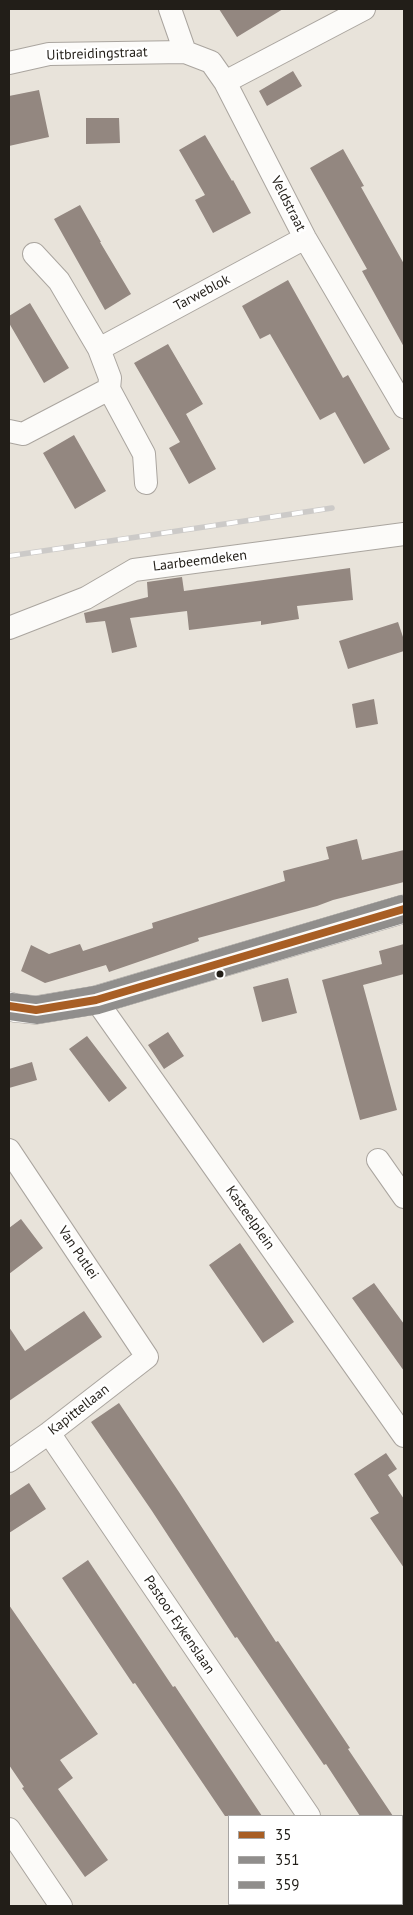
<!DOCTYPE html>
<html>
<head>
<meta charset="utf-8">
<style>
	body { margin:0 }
	#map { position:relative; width:413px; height:1915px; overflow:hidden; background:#e8e3da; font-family:"PT Sans",sans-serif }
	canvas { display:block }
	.frame { position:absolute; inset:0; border:10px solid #221e18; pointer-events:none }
	.legend { position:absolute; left:228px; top:1815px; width:175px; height:90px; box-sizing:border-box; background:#fff; border:1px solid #a7a5a3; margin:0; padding:6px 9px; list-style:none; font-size:15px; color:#221e18 }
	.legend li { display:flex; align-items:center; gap:10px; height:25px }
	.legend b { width:25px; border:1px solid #a7a5a3 }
</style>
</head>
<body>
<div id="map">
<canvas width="413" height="1915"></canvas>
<div class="frame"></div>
<ul class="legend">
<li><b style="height:6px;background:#a85e24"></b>35</li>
<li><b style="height:6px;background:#908e8c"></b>351</li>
<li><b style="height:6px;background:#908e8c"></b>359</li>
</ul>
</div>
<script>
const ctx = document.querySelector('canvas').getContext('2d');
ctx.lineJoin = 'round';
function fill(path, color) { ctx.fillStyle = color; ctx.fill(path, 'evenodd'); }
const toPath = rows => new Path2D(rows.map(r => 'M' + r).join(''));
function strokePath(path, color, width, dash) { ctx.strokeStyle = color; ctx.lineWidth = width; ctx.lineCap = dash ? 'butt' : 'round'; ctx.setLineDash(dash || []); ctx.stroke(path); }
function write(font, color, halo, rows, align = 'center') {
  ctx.font = font + ' "PT Sans",sans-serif'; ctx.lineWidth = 5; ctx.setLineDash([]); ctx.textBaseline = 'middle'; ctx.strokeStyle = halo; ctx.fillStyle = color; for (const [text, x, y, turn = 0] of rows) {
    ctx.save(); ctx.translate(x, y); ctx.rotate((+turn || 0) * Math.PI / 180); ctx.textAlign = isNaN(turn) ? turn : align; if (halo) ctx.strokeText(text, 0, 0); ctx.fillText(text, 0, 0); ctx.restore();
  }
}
fill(toPath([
	[219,9,283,9,237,37],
	[293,71,302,86,267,106,259,91],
	[39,90,49,137,9,146,9,96],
	[86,118,119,118,120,143,86,144],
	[205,135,232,181,233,180,251,213,213,233,195,200,205,195,179,150],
	[343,149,364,186,361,187,404,264,404,347,362,271,367,269,310,168],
	[80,205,101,242,100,242,131,294,105,310,54,219],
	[288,280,343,378,348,375,390,449,364,464,335,412,320,420,270,334,260,339,242,306],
	[30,303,69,368,44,383,9,323,9,316],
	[168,344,203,404,186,414,216,469,189,484,169,448,180,442,134,363],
	[74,435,106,491,75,509,43,453],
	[350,568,353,600,297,606,299,619,261,625,261,621,189,630,187,611,130,618,137,647,112,653,105,621,86,623,84,613,148,597,147,582,182,577,184,591],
	[398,622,404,640,404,651,348,669,339,641],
	[374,699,378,724,356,728,352,704],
	[357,839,362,860,404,850,404,882,333,900,317,906,198,938,199,941,109,972,106,965,45,983,21,971,31,945,49,954,80,944,83,951,153,928,152,923,285,881,283,871,329,859,326,847],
	[404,944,404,974,363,985,397,1110,360,1120,322,980,382,964,379,951],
	[288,978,297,1013,262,1022,253,987],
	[168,1032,184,1056,164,1069,148,1045],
	[87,1036,127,1088,109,1102,69,1049],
	[32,1062,37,1080,9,1088,9,1069],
	[21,1219,43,1248,9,1274,9,1228],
	[240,1243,294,1322,263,1343,209,1265],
	[374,1283,404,1324,404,1371,352,1298],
	[84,1311,102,1337,9,1401,9,1327,25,1351],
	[119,1403,179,1492,276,1642,278,1641,350,1748,348,1749,393,1816,360,1816,326,1764,324,1765,237,1637,235,1638,152,1511,91,1422],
	[386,1453,397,1469,388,1475,404,1499,404,1568,370,1518,379,1513,354,1474],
	[29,1483,46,1509,9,1533,9,1496],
	[88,1560,173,1687,175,1686,187,1704,262,1816,225,1816,135,1683,133,1684,62,1578],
	[9,1605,98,1734,60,1760,73,1778,58,1789,108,1860,85,1877,22,1788,24,1787,9,1765]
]), '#938780');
const street = toPath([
	[170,9,185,52,211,62,225,82,305,238,404,407],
	[9,63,49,54,185,52],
	[225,82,364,9],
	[34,254,59,281,99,349,110,378,109,389,144,454,146,483],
	[99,349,305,238],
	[9,431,23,434,109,389],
	[9,628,86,598,134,570,404,534],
	[96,1000,404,1436],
	[9,1150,147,1357,49,1433,9,1461],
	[378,1160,404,1197],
	[49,1433,309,1816],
	[9,1829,61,1906],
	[368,1904,370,1906]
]);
const secondary = toPath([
	[9,1006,15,1008,36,1010,96,1000,404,909]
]);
strokePath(street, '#aaa59f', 24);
strokePath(secondary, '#aaa59f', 29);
strokePath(street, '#fcfbf9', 22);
strokePath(secondary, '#fcfbf9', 28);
const rail = toPath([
	[9,556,332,508]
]);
strokePath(rail, '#cccac8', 5.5);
strokePath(rail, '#fff', 4, [11]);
strokePath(toPath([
	[9,1006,36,1010,96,1000,404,909]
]), '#a85e24', 8);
strokePath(toPath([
	[9,1016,37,1020,99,1010,404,919]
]), '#908e8c', 8);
strokePath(toPath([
	[12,997,36,1000,94,990,401,899]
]), '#908e8c', 8);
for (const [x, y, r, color] of [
	[220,974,4.5,"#221e18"]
]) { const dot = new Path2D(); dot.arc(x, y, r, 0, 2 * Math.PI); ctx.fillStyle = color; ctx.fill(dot); strokePath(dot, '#fff', 2); }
write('14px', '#221e18', '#fff', [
	["Uitbreidingstraat",97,54,-2],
	["Veldstraat",288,204,63],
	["Tarweblok",202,293,-28],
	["Laarbeemdeken",200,561,-7],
	["Kasteelplein",250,1218,55],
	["Van Putlei",78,1253,56],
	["Kapittellaan",79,1410,-38],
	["Pastoor Eykenslaan",179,1625,56]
]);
</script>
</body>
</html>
